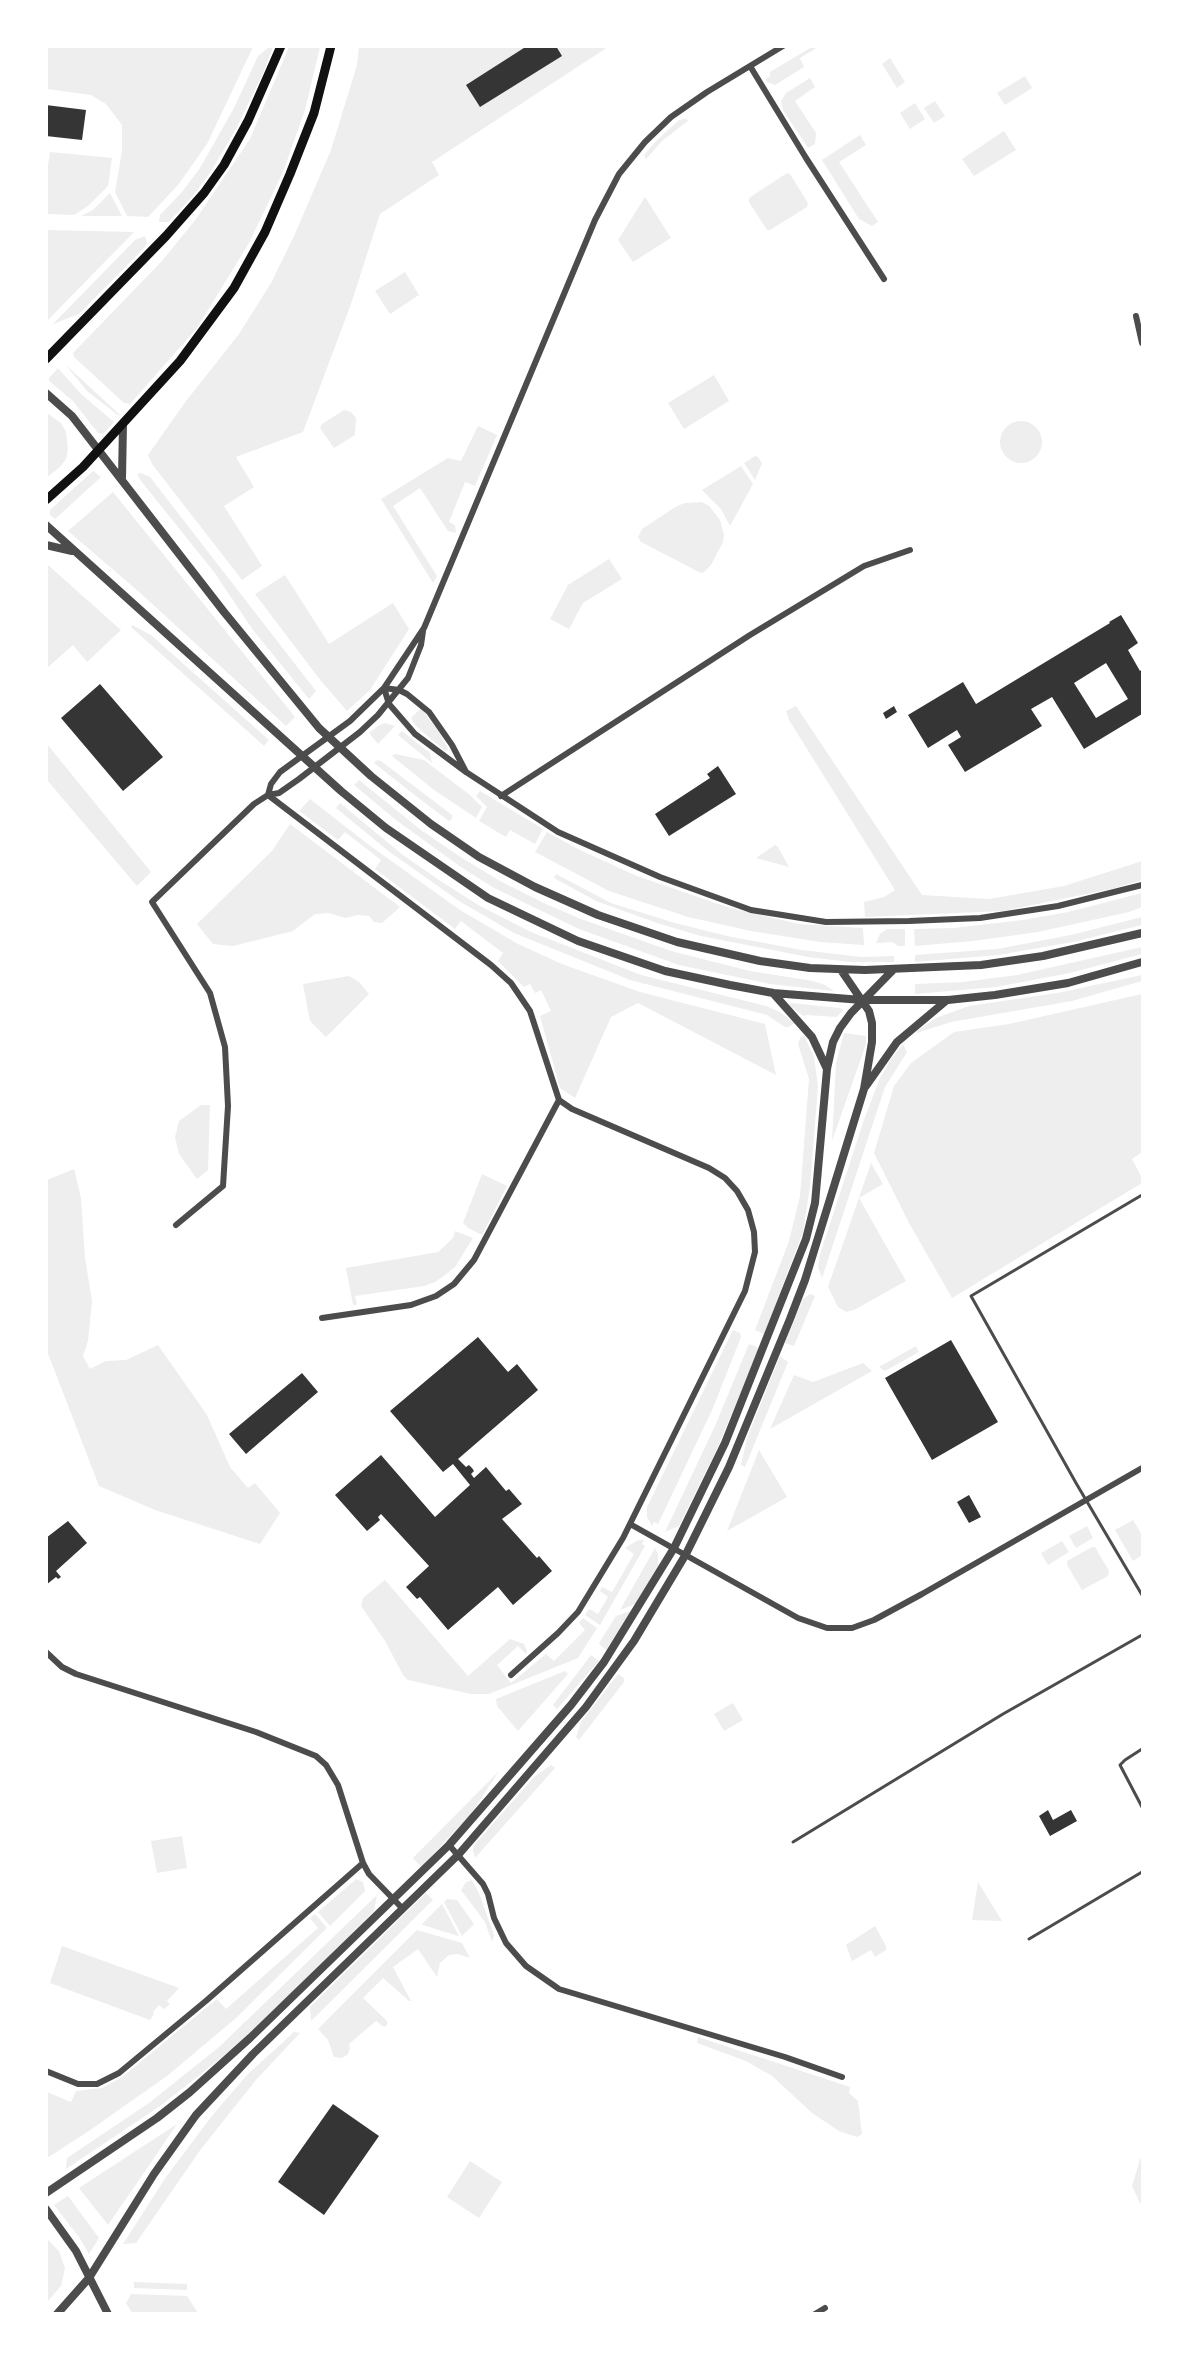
<!DOCTYPE html>
<html>
<head>
<meta charset="utf-8">
<style>
	body { margin:0 }
	#map { position:relative; width:1189px; height:2360px; overflow:hidden; background:#fff; font-family:Arial,sans-serif }
	canvas { display:block }
	.frame { position:absolute; inset:0; border:48px solid #fff; pointer-events:none }
</style>
</head>
<body>
<div id="map">
<canvas width="1189" height="2360"></canvas>
<div class="frame"></div>
</div>
<script>
const ctx = document.querySelector('canvas').getContext('2d');
ctx.lineJoin = 'round';
function fill(path, color) { ctx.fillStyle = color; ctx.fill(path, 'evenodd'); }
const toPath = rows => new Path2D(rows.map(r => 'M' + r).join(''));
function strokePath(path, color, width, dash) { ctx.strokeStyle = color; ctx.lineWidth = width; ctx.lineCap = dash ? 'butt' : 'round'; ctx.setLineDash(dash || []); ctx.stroke(path); }
fill(toPath([
	[46,47,47,46,253,47,207,144,178,185,148,217,127,216,115,192,122,151,122,125,106,104,91,95,47,89],
	[269,47,273,47,264,71,236,129,210,173,192,197,169,222,159,222,160,215,182,192,200,168,234,108,258,56],
	[289,47,320,47,305,110,283,172,249,243,197,328,130,404,124,403,74,357,73,353,162,261,196,219,250,139],
	[359,47,608,47,432,162,439,175,380,214,351,304,303,432,236,457,254,487,224,506,262,566,242,580,152,464,148,455,186,401,239,334,271,283,294,236,331,150,357,65],
	[812,47,818,47,800,58,804,67,775,85,767,82,766,79,770,76,770,72],
	[890,58,905,82,897,88,882,64],
	[1025,76,1032,88,1005,105,997,93],
	[810,78,815,87,795,101,816,133,815,144,808,148,783,110,781,101,786,93],
	[935,101,945,116,934,123,924,108],
	[915,103,925,119,910,129,900,113],
	[685,119,689,120,662,141,646,159,644,155,657,140,679,120],
	[1004,131,1016,150,974,176,962,159],
	[860,135,866,145,839,162,878,222,872,226,859,219,822,160],
	[50,152,112,158,108,186,88,206,74,215,47,214,47,171],
	[787,173,790,174,808,203,807,207,770,230,767,230,749,202,749,198],
	[110,193,122,216,81,216,93,210],
	[645,197,671,238,633,262,618,240],
	[47,230,134,232,47,321,46,230],
	[145,236,147,243,145,247,79,314,53,324,135,240],
	[405,272,419,295,390,314,375,291],
	[65,364,120,415,119,416,87,391],
	[58,368,81,394,114,422,103,434,98,433,73,401,49,381,49,378],
	[714,375,729,401,684,429,668,403],
	[344,410,351,412,356,418,355,435,334,448,320,428,322,424],
	[47,413,61,423,66,432,68,449,66,459,60,467,47,477],
	'1000 442a21 21 0 1 1 42 0a21 21 0 1 1-42 0Z',
	[478,426,497,435,475,486,465,482,449,522,455,525,456,533,448,531,420,488,393,506,437,576,433,583,381,499,448,458,461,461],
	[755,456,758,457,762,463,755,480,744,463],
	[741,466,753,484,730,526,721,509,702,490],
	[93,471,101,477,55,519,50,515,50,510],
	[141,473,150,477,316,691,309,699,253,630,214,572,141,481,137,474],
	[113,492,295,717,286,726,138,591,68,531],
	[702,502,709,506,720,520,724,535,723,542,711,565,704,572,701,573,641,542,638,537,642,529,677,506,685,503],
	[609,559,622,579,583,603,569,629,550,619,568,585],
	[48,565,121,630,87,662,73,645,47,668,46,566],
	[285,575,329,644,393,603,409,629,370,690,347,711,321,681,255,594],
	[132,625,151,635,269,740,264,746,131,627],
	[796,706,922,895,989,899,1064,886,1142,861,1142,880,1111,889,1003,911,865,917,864,902,884,897,895,890,789,720,786,711],
	[421,708,441,735,448,749,446,751,440,747,415,725,411,718],
	[385,723,395,726,378,744,369,733,378,726],
	[402,731,430,753,432,763,398,735],
	[47,744,151,872,137,886,47,780],
	[395,754,424,760,470,795,482,807,476,818,434,790,392,756],
	[377,760,381,761,452,815,452,819,449,821,412,793,374,763],
	[359,780,421,830,462,858,500,881,548,905,581,919,671,951,750,971,813,981,825,985,834,991,770,984,679,965,579,929,494,888,458,865,396,820,354,785],
	[480,791,543,829,535,844,510,830,506,837,479,821,487,807,476,796],
	[310,799,369,845,460,910,518,944,562,964,640,992,765,1024,776,1075,638,1003,611,1017,575,1098,560,1088,540,1016,551,1011,541,990,535,993,530,984,524,987,498,961,503,953,461,921,455,929,375,869,381,860,345,832,338,840,299,811],
	[340,803,403,855,442,882,480,906,531,932,641,975,766,1006,780,1012,794,1023,789,1027,785,1027,767,1015,630,980,514,933,459,901,387,850,336,808],
	[290,824,400,907,382,923,374,922,369,916,358,915,345,918,329,913,315,914,293,931,233,946,213,944,197,924,272,851],
	[547,832,580,850,637,876,727,907,799,924,863,928,864,945,820,942,751,931,688,917,609,891,535,852],
	[775,845,778,847,789,867,756,858],
	[556,874,611,903,675,923,727,936,802,950,861,957,894,956,894,962,849,962,808,957,701,936,657,923,596,901,554,878],
	[1142,893,1142,907,1129,912,1038,932,973,941,915,946,914,929,954,928,1023,920,1068,912],
	[1142,917,1142,925,1073,942,998,955,915,962,915,955,997,949,1071,935],
	[887,929,905,929,905,946,898,946,893,942,876,943,880,934],
	[1142,947,1142,954,1070,973,996,987,915,994,915,984,963,982,1017,975],
	[1142,975,1142,981,1072,1001,951,1022,917,1033,917,1031,936,1018,969,1006,1057,993],
	[349,976,359,982,369,994,326,1037,310,1021,303,984],
	[1142,994,1142,1152,1132,1159,1142,1178,1142,1183,952,1298,909,1223,874,1153,894,1086,911,1063,954,1032,1009,1024],
	[791,1003,840,1008,843,1010,837,1017,807,1015,803,1016,789,1005],
	[844,1033,866,1036,866,1044,832,1141,836,1063],
	[804,1035,814,1057,818,1086,810,1187,803,1232,764,1334,755,1330,789,1241,800,1196,809,1079,798,1044,800,1038],
	[903,1044,907,1052,885,1087,822,1278,818,1267,820,1254,864,1120,879,1080,891,1059],
	[201,1105,210,1105,208,1170,197,1179,179,1154,175,1137,179,1121],
	[871,1163,883,1184,859,1198,906,1281,854,1310,846,1312,838,1307,828,1287],
	[74,1169,81,1198,85,1258,92,1301,88,1341,83,1356,90,1369,106,1361,126,1360,158,1345,207,1415,230,1467,248,1488,255,1483,280,1513,260,1544,155,1510,99,1486,47,1351,47,1180],
	[482,1174,507,1186,482,1235,468,1228,463,1223],
	[455,1231,473,1238,455,1267,445,1275,435,1282,424,1286,355,1296,357,1305,353,1305,346,1268,438,1252,453,1238],
	[810,1294,815,1296,794,1346,785,1343,803,1299],
	[733,1330,740,1333,741,1337,713,1408,658,1524,654,1522,652,1526,647,1517,647,1507],
	[749,1344,757,1347,758,1350,716,1451,679,1526,665,1532,715,1426],
	[916,1346,919,1352,885,1371,879,1367],
	[780,1356,788,1362,745,1467,741,1465,747,1438],
	[863,1363,872,1371,770,1429,794,1375,813,1382],
	[759,1450,787,1497,727,1531],
	[1133,1520,1142,1535,1142,1555,1133,1561,1115,1530],
	[1087,1526,1093,1538,1076,1548,1069,1536],
	[638,1540,644,1540,642,1544,645,1546,600,1625,585,1615,589,1609,598,1614,608,1597,600,1591,602,1587,612,1592,634,1554,625,1548],
	[1062,1541,1069,1552,1048,1565,1041,1553],
	[1092,1547,1095,1547,1109,1571,1108,1576,1082,1590,1067,1565,1067,1561],
	[655,1548,658,1554,658,1566,635,1604,620,1610],
	[385,1580,468,1676,510,1639,524,1644,527,1651,526,1654,518,1646,497,1665,511,1683,546,1654,554,1661,585,1630,579,1623,583,1618,597,1628,578,1658,489,1694,471,1694,408,1680,403,1675,385,1641,361,1606,363,1598],
	[631,1611,606,1650,601,1646,599,1643,616,1616],
	[591,1655,599,1661,557,1709,553,1705],
	[565,1671,568,1674,518,1731,497,1706,496,1699],
	[618,1674,624,1678,624,1682,579,1740,576,1737,581,1722],
	[733,1703,743,1720,724,1731,714,1714],
	[551,1765,555,1768,475,1858,473,1850,475,1844,534,1777],
	[499,1771,471,1814,421,1867,413,1858],
	[182,1836,187,1868,157,1873,151,1841],
	[356,1879,363,1882,365,1891,330,1926,318,1912],
	[472,1880,479,1893,494,1935,492,1942,485,1922,461,1890,466,1882],
	[978,1882,1002,1921,972,1920],
	[426,1893,433,1900,311,2021,310,2007],
	[377,1895,374,1911,276,2009,232,2049,163,2104,66,2169,67,2158,149,2103,219,2047],
	[447,1899,457,1900,474,1924,462,1936,444,1902],
	[442,1904,459,1936,458,1936,423,1925,422,1924],
	[315,1914,327,1928,236,2018,167,2076,86,2133,47,2158,47,2092,71,2102,76,2091,102,2088,122,2077,217,1999,226,2009,318,1928,310,1918],
	[875,1926,886,1946,886,1950,875,1957,871,1950,852,1961,846,1945],
	[417,1930,462,1943,470,1958,458,1954,449,1955,440,1963,437,1977,418,1949,393,1967,411,2001,409,2001,383,1978,363,1998,387,2021,387,2025,384,2027,376,2021,349,2044,350,2049,347,2055,341,2058,334,2057,328,2040,318,2029],
	[62,1946,179,1988,167,2001,170,2004,164,2009,159,2005,153,2012,154,2014,150,2020,50,1983],
	[294,2032,300,2033,256,2080,201,2149,136,2243,123,2244,166,2177,211,2117,247,2075],
	[698,2037,850,2087,849,2093,858,2101,862,2134,857,2137,839,2131,812,2113,772,2076,746,2061,697,2043],
	[177,2124,148,2167,108,2225,79,2188],
	[1142,2153,1142,2207,1132,2186],
	[470,2161,502,2182,479,2218,447,2197],
	[68,2196,99,2238,89,2254,79,2237,54,2205],
	[47,2239,59,2251,65,2268,61,2286,47,2302],
	[134,2282,187,2284,187,2290,134,2288],
	[131,2294,187,2296,198,2313,132,2313,126,2303]
]), '#eee');
fill(toPath([
	[527,46,556,46,562,56,480,107,466,85],
	[46,105,86,110,82,140,46,136],
	[1121,615,1138,643,1128,650,1140,671,1142,669,1142,714,1084,749,1052,697,1031,709,1042,726,965,772,948,745,961,737,957,730,928,748,908,715,963,682,976,704,1110,623,1109,622],
	[1106,663,1128,699,1096,718,1074,683],
	[100,684,163,757,123,791,61,718],
	[894,706,897,712,886,719,883,713],
	[718,766,736,794,669,836,655,814,710,778,707,774],
	[478,1337,508,1372,517,1364,538,1390,458,1459,466,1467,469,1465,472,1468,474,1471,471,1474,474,1478,486,1467,506,1491,509,1489,522,1504,502,1519,537,1558,539,1556,552,1571,513,1605,498,1587,448,1630,420,1597,417,1599,406,1587,429,1566,381,1514,378,1517,380,1520,367,1531,335,1495,381,1455,435,1517,470,1485,453,1464,443,1472,390,1411],
	[951,1340,998,1422,932,1460,885,1378],
	[302,1373,318,1392,246,1454,229,1434],
	[969,1495,981,1517,969,1523,957,1502],
	[68,1521,87,1543,56,1571,61,1577,58,1579,56,1577,46,1585,46,1538],
	[1048,1810,1053,1820,1071,1810,1077,1821,1050,1836,1039,1816],
	[333,2104,379,2136,324,2215,278,2182]
]), '#353535');
strokePath(toPath([
	[1142,1195,971,1296,1076,1483,1142,1595],
	[1142,1749,1125,1760,1120,1765,1142,1807],
	[793,1842,1003,1714,1142,1635],
	[1029,1939,1142,1872]
]), '#4c4c4c', 3);
strokePath(toPath([
	[750,66,806,158,884,279],
	[1136,316,1142,343],
	[466,772,452,745,429,712,407,694,399,690,384,688,389,704,415,734,466,772,558,832,660,877,751,910,826,922,909,921,980,918,1058,906,1142,885],
	[268,795,271,784,280,772,350,721,384,688,424,628,595,220,619,174,645,142,671,117,707,92,783,46],
	[268,795,491,965,511,983,530,1011,559,1100,474,1260,454,1284,436,1296,411,1305,322,1318],
	[501,796,750,635,864,566,910,550],
	[176,1225,223,1186,228,1106,225,1047,210,993,152,902,254,804,268,795,279,793,299,779,360,732,378,715,408,678,421,645,423,631],
	[630,1524,798,1618,827,1628,852,1628,874,1620,922,1594,1142,1468],
	[46,1652,62,1667,76,1674,256,1732,316,1756,326,1765,338,1785,363,1863,369,1874,403,1909],
	[511,1675,558,1633,578,1612,623,1538,745,1291,755,1252,754,1232,748,1210,737,1191,725,1178,709,1168,572,1109,559,1100],
	[449,1845,483,1884,488,1894,494,1918,506,1943,526,1966,559,1989,785,2057,842,2077],
	[46,2071,78,2084,97,2084,119,2073,207,2000,363,1863],
	[815,2314,825,2308]
]), '#4c4c4c', 6);
strokePath(toPath([
	[46,393,72,416,224,612,319,728,371,776,431,824,479,857,535,887,598,915,677,942,760,961,810,968,865,970,981,965,1043,956,1142,933],
	[122,478,123,424],
	[46,525,341,791,386,828,488,898,578,941,665,971,730,985,773,993,862,1000,948,1000,995,995,1068,983,1142,962],
	[46,545,72,551],
	[773,993,812,1037,827,1069],
	[866,1086,897,1042,947,1000],
	[46,2193,157,2118,190,2092,250,2038,449,1845,571,1705,604,1662,674,1548,725,1443,806,1239,815,1203,827,1069,833,1042,840,1028,851,1013,893,970],
	[46,2209,76,2251,108,2314],
	[57,2314,89,2278,154,2174,196,2115,253,2054,459,1854,586,1707,634,1641,686,1554,729,1467,790,1319,805,1280,864,1089,872,1042,872,1023,869,1011,841,970]
]), '#4c4c4c', 8);
strokePath(toPath([
	[46,359,166,236,204,193,224,165,248,121,281,46],
	[46,500,83,467,180,361,234,288,265,232,290,174,314,113,331,46]
]), '#111', 9);
</script>
</body>
</html>
